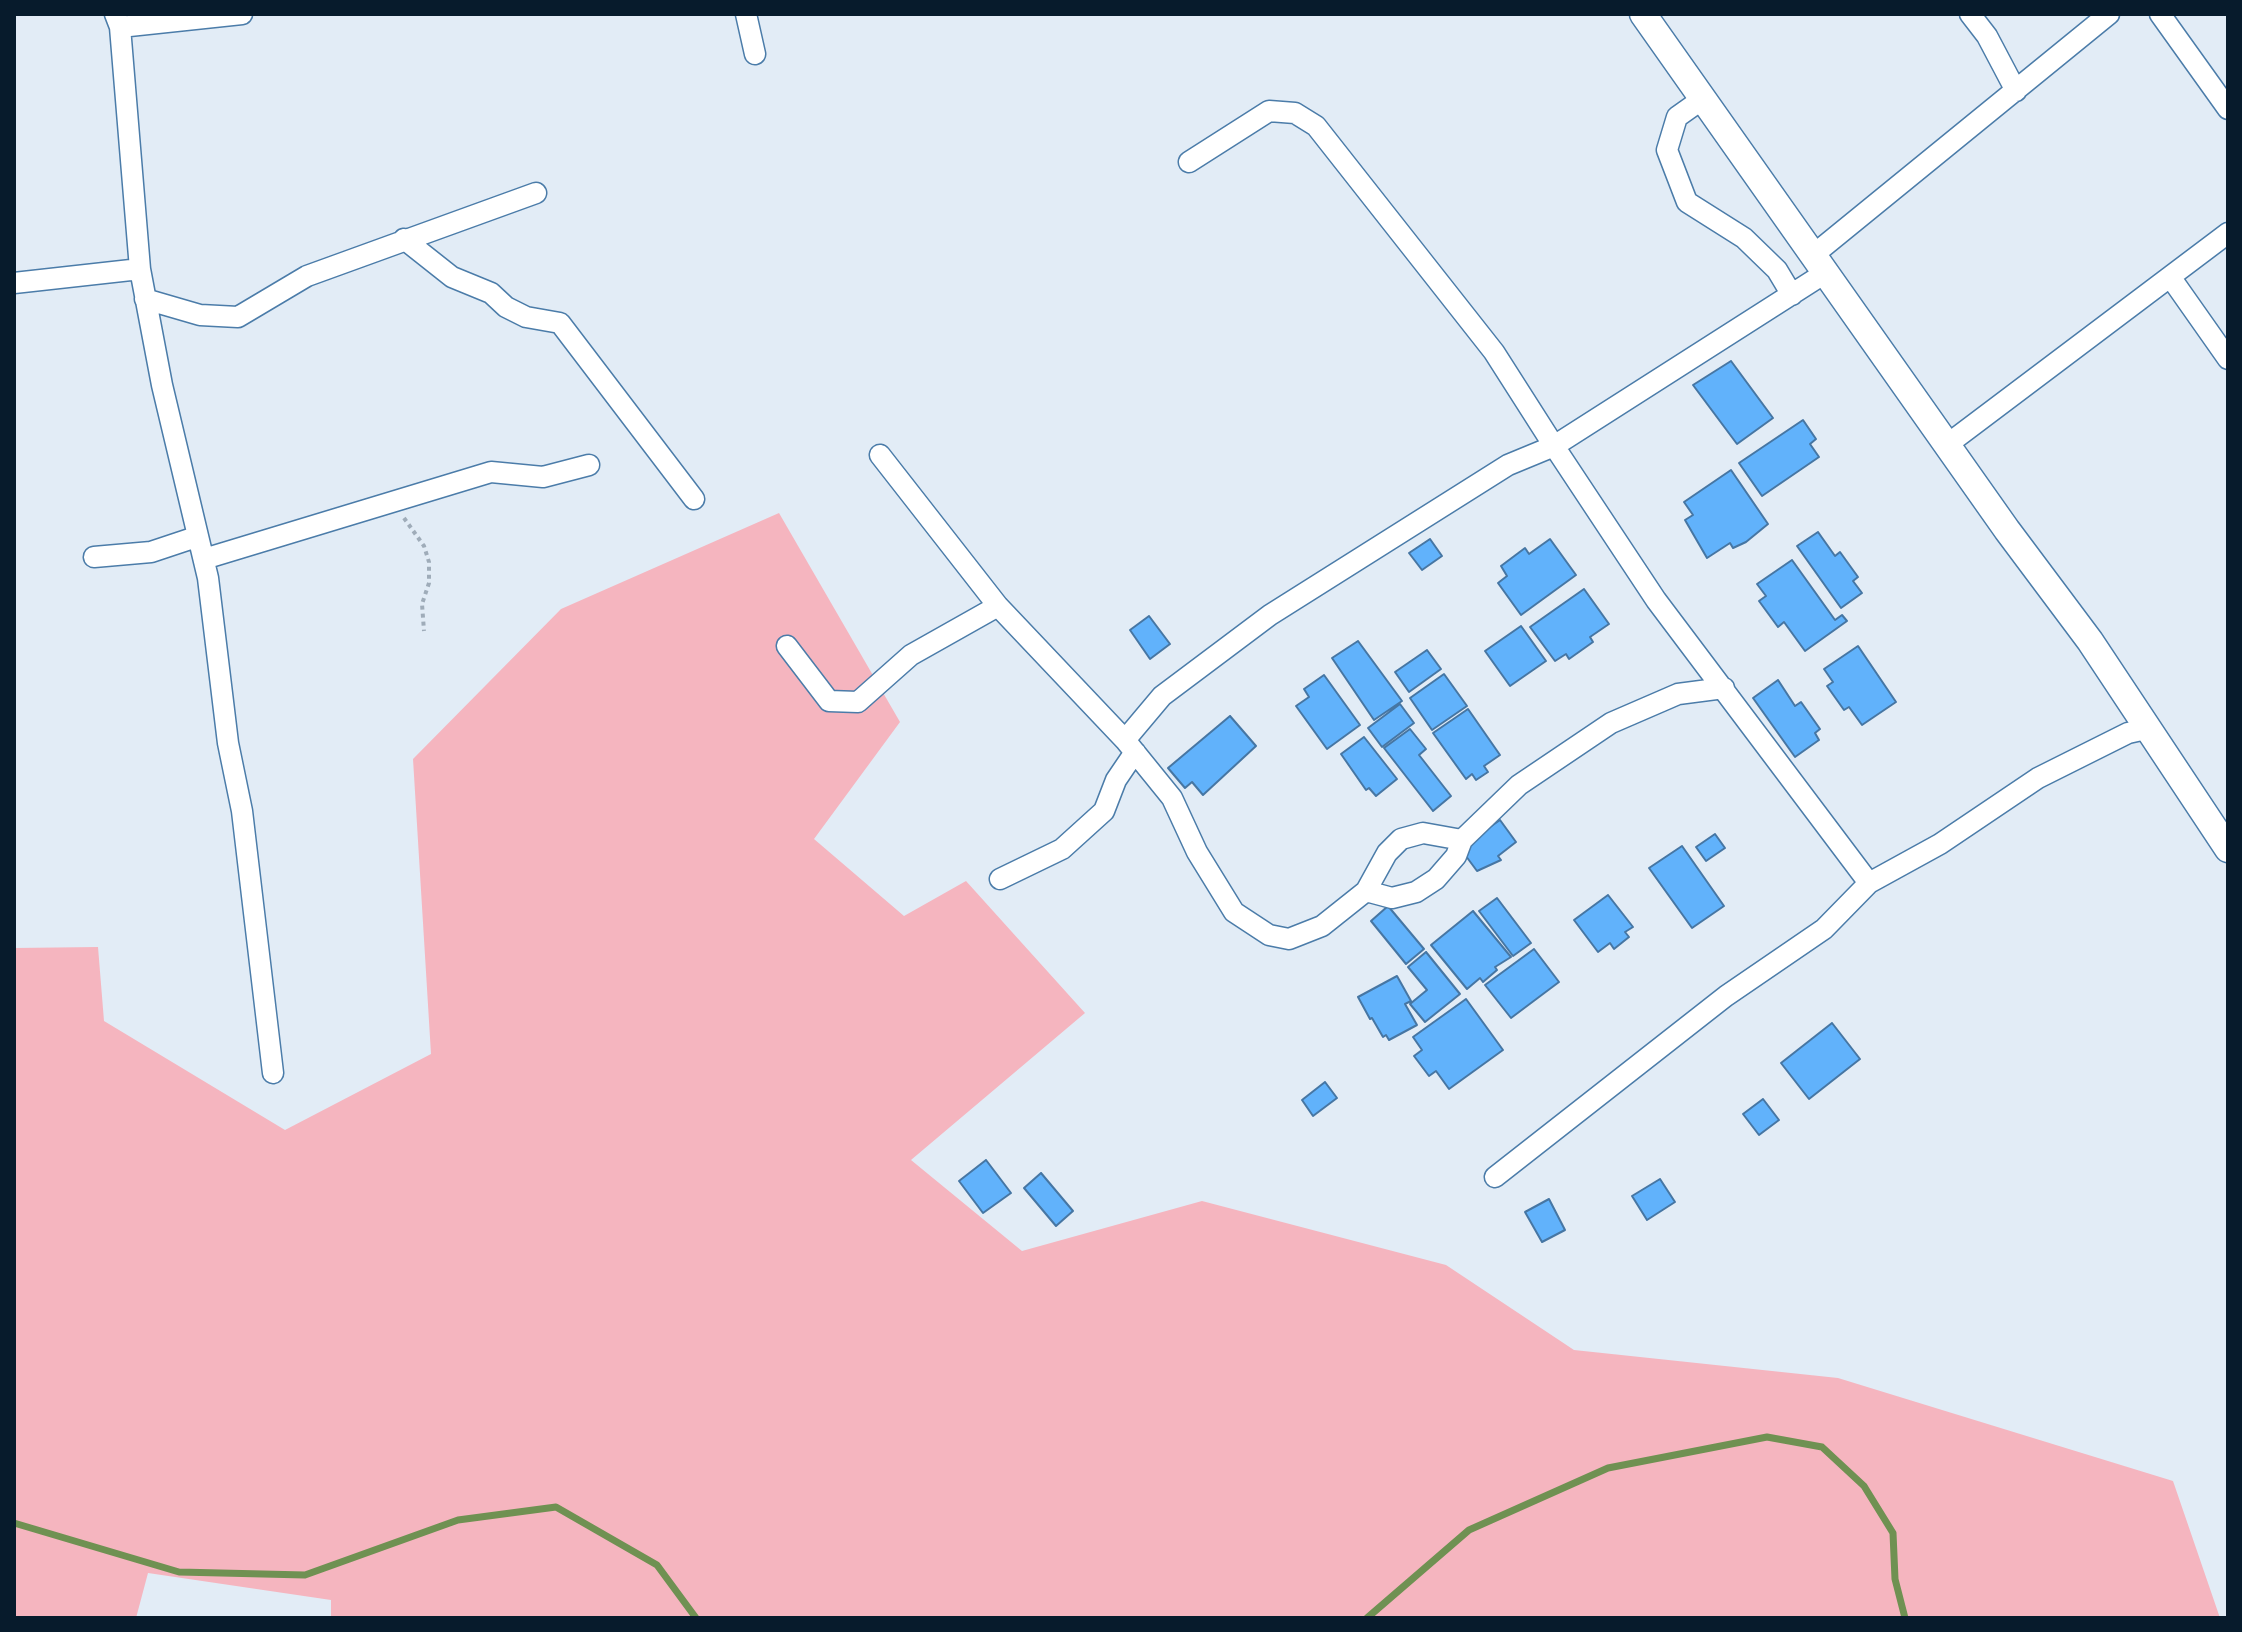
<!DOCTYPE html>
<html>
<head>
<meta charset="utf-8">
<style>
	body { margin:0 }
	#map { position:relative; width:2242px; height:1632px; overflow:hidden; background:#e2ecf6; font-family:Inter,sans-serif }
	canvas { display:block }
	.frame { position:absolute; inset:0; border:16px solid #071b2c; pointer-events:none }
</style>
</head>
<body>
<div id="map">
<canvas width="2242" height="1632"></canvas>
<div class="frame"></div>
</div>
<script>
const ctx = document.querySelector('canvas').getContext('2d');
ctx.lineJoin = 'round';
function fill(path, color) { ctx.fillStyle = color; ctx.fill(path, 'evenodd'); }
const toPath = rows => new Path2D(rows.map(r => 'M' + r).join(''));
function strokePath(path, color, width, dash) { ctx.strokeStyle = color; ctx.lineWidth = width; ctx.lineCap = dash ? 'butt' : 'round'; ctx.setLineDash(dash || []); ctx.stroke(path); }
fill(toPath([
	[779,513,900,722,814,839,904,916,966,881,1085,1013,911,1160,1022,1251,1202,1201,1446,1265,1574,1350,1838,1378,2173,1481,2220,1618,331,1618,331,1600,148,1573,136,1618,14,1618,14,948,98,947,104,1021,285,1130,431,1054,413,759,561,609]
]), '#f5b5bf');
strokePath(toPath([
	[14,1523,179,1572,305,1575,458,1520,556,1507,657,1565,696,1618],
	[1367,1618,1469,1530,1608,1468,1767,1437,1822,1447,1864,1486,1893,1533,1895,1579,1905,1618]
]), '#6f9152', 7);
const building = toPath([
	[1731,361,1773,418,1737,444,1693,385,1731,361],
	[1803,420,1816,439,1810,444,1819,457,1762,496,1739,463,1803,420],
	[1731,470,1768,524,1746,542,1733,548,1730,543,1707,558,1685,520,1693,515,1684,502,1731,470],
	[1818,532,1835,556,1840,552,1858,577,1853,581,1862,593,1841,608,1797,546,1818,532],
	[1430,539,1442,556,1422,570,1409,553,1430,539],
	[1550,539,1576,575,1521,615,1498,583,1507,576,1501,566,1525,548,1529,554,1550,539],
	[1792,560,1835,620,1842,615,1847,621,1805,651,1784,622,1778,627,1759,601,1766,596,1757,584,1792,560],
	[1584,589,1609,624,1590,637,1593,642,1569,659,1566,654,1555,661,1530,627,1584,589],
	[1149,616,1170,644,1150,659,1130,630,1149,616],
	[1521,626,1546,661,1510,686,1485,651,1521,626],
	[1358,641,1402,701,1374,720,1332,658,1358,641],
	[1858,646,1896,702,1862,725,1849,707,1844,710,1827,686,1833,682,1824,669,1858,646],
	[1427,650,1441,669,1409,692,1395,672,1427,650],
	[1444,674,1467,706,1432,730,1410,698,1444,674],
	[1324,675,1360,725,1327,749,1296,706,1309,697,1304,689,1324,675],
	[1778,680,1795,706,1801,702,1820,729,1815,733,1819,740,1795,757,1753,698,1778,680],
	[1400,704,1414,723,1382,747,1368,728,1400,704],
	[1468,709,1500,755,1484,766,1488,772,1476,780,1472,774,1466,779,1433,733,1468,709],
	[1230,716,1256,746,1203,795,1192,782,1185,788,1168,768,1230,716],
	[1410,729,1426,749,1419,755,1451,796,1433,811,1384,748,1410,729],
	[1364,737,1397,779,1376,796,1369,788,1366,790,1341,754,1364,737],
	[1500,820,1516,842,1498,856,1501,860,1477,871,1460,848,1500,820],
	[1715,834,1725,848,1706,861,1696,847,1715,834],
	[1682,846,1724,906,1692,928,1649,868,1682,846],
	[1608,895,1633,927,1625,932,1629,937,1614,949,1610,943,1598,952,1574,920,1608,895],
	[1497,898,1531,943,1513,956,1479,911,1497,898],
	[1388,906,1424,949,1406,964,1371,921,1388,906],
	[1473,911,1511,957,1495,967,1497,970,1483,982,1480,978,1467,989,1431,945,1473,911],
	[1534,949,1559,982,1511,1018,1485,985,1534,949],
	[1426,952,1460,994,1425,1022,1410,1004,1427,990,1408,967,1426,952],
	[1397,976,1411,1001,1405,1004,1417,1025,1389,1040,1386,1035,1383,1037,1372,1018,1370,1019,1358,997,1397,976],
	[1466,999,1503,1050,1449,1089,1436,1071,1429,1076,1414,1056,1422,1050,1413,1037,1466,999],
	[1832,1023,1860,1059,1809,1099,1781,1063,1832,1023],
	[1325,1082,1337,1098,1313,1116,1302,1100,1325,1082],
	[1763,1099,1779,1120,1759,1135,1743,1114,1763,1099],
	[986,1160,1011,1193,983,1213,959,1181,986,1160],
	[1041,1173,1073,1211,1056,1226,1024,1188,1041,1173],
	[1660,1179,1675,1202,1647,1220,1632,1196,1660,1179],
	[1549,1199,1565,1230,1542,1242,1525,1212,1549,1199]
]);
fill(building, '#61b2fb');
strokePath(building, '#4676a3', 2);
const minor = toPath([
	[115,14,120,27,140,269,162,385,208,578,228,743,242,811,273,1073],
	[746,14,755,54],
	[1970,14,1987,36,2016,91],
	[2160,14,2228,109],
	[120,27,242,14],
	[1701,100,1677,117,1667,150,1687,202,1744,238,1777,270,1792,295],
	[1189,162,1269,111,1295,113,1316,126,1494,352,1554,446,1508,465,1270,615,1162,696,1125,740,1172,798,1197,852,1234,912,1269,935,1289,939,1322,926,1366,891,1387,853,1401,839,1423,833,1462,840,1519,785,1611,723,1678,694,1724,688],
	[404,239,452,277,491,293,506,307,526,317,560,323,694,499],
	[1812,256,2109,14],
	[1825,273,1554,446,1656,600,1869,883],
	[2171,278,2228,359],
	[14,283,140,269],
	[145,299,200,315,238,317,307,276,536,193],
	[1948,444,2228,233],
	[880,455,998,606,1125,740],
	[94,557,151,552,196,537],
	[204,559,491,472,543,477,589,465],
	[787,646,829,701,858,702,911,655,998,606],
	[1000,879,1062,849,1104,811,1116,780,1135,752],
	[1366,891,1392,898,1416,892,1436,879,1456,856,1462,840],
	[1495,1177,1726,996,1824,929,1869,883,1940,844,2038,778,2128,733,2146,729]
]);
const tertiary = toPath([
	[1643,14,2007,530,2090,641,2228,849]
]);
strokePath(minor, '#4b7ca9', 23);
strokePath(tertiary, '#4b7ca9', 29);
strokePath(toPath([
	[404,518,424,546,429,562,429,583,422,604,424,631]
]), '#9facb9', 4, [4, 4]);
strokePath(minor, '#fff', 20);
strokePath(tertiary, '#fff', 26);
</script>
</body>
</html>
